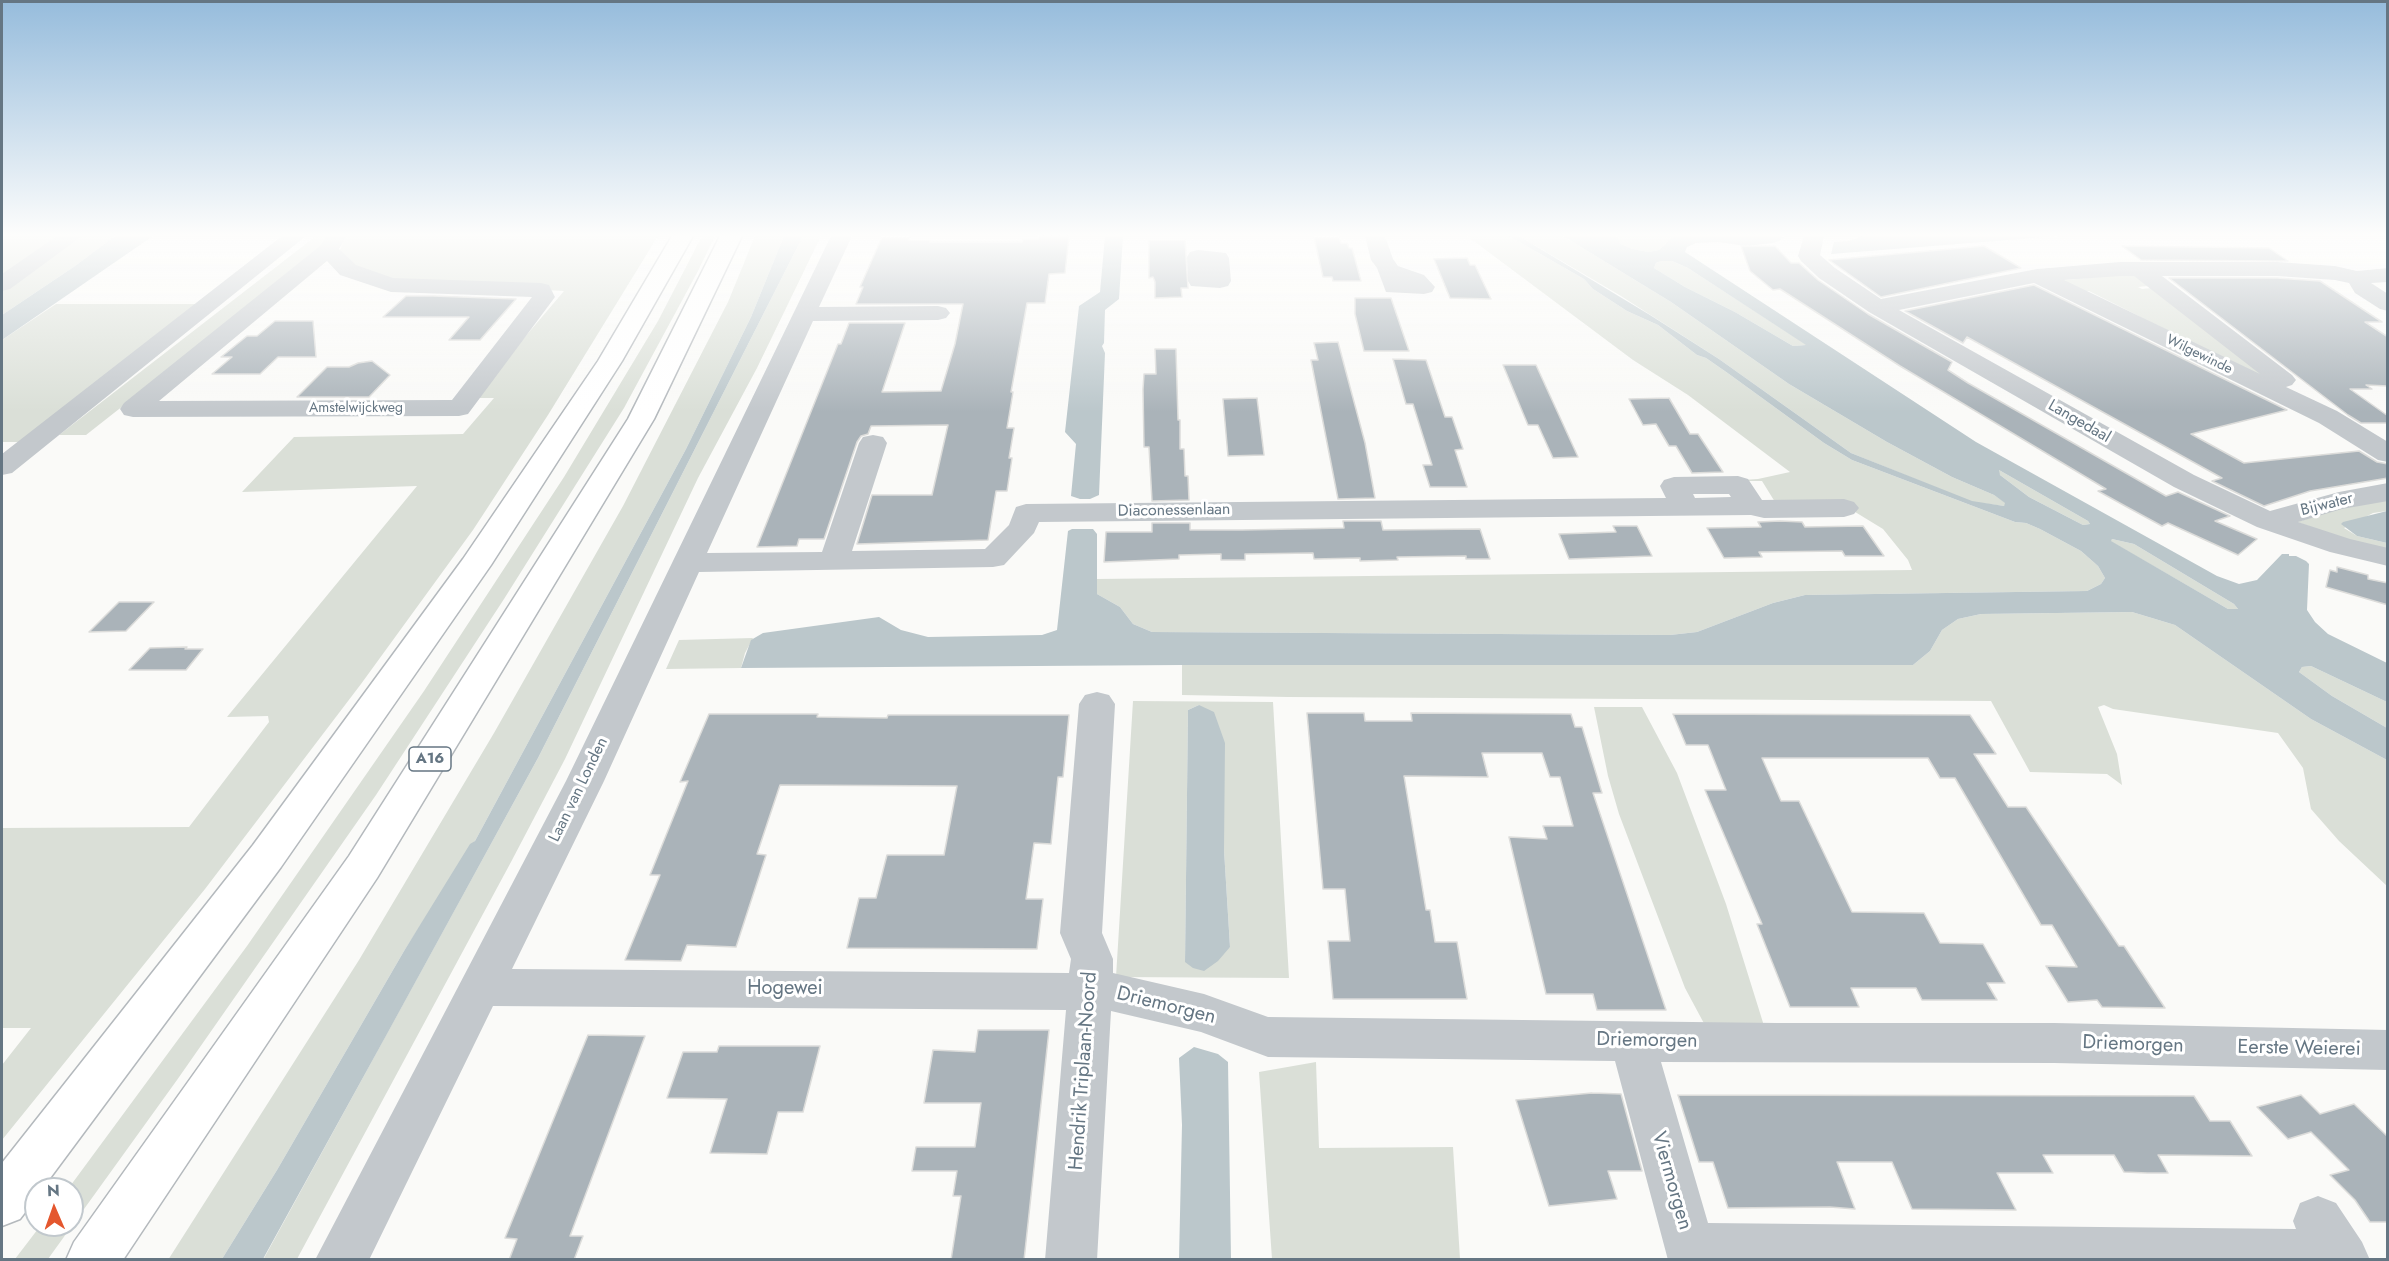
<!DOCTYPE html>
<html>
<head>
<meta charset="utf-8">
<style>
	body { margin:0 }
	#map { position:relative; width:2389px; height:1261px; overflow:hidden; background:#fafaf8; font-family:Jost,sans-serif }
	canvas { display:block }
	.frame { position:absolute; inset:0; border:3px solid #657683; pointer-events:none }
	.north { position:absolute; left:24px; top:1177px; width:60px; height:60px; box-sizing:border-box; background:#fff; border:2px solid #c1c8cd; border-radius:50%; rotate:358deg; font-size:16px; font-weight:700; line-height:24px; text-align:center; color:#657683 }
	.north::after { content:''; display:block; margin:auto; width:21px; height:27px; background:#e4572e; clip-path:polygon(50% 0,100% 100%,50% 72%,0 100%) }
</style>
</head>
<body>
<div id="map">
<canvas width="2389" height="1261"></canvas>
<div class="frame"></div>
<div class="north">N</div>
</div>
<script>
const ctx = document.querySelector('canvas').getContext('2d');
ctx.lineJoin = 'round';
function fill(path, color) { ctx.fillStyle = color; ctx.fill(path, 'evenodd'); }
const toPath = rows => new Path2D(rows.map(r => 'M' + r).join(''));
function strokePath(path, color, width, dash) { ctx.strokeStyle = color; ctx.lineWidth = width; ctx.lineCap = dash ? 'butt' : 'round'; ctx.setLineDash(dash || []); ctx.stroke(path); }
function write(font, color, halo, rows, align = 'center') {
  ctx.font = font + ' Jost,sans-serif'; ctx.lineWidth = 6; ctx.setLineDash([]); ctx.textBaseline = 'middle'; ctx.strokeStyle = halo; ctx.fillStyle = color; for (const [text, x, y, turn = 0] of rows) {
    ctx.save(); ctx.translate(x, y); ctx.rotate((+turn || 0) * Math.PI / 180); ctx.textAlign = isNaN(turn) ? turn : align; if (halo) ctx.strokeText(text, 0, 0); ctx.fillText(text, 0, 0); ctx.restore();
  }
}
fill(toPath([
	[2,236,65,236,2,278],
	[75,236,115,236,75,266,2,315,2,287],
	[316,236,327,236,325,247,86,435,59,435],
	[346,236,658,236,548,415,473,530,361,684,205,889,2,1140,2,1065,31,1028,2,1028,2,828,189,827,269,722,268,716,227,717,417,486,242,492,294,437,463,434,494,398,473,398,564,291,393,281,348,263,340,250],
	[702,236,715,236,698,271,624,408,504,599,376,795,177,1080,48,1259,15,1259,41,1225,72,1225,72,1189,68,1189,247,946,424,691,564,477,658,321],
	[755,236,784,236,751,317,686,449,475,841,404,951,277,1170,222,1259,168,1260,359,960,494,733,623,506,728,302],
	[803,236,821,236,757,368,698,478,565,759,511,862,297,1259,263,1260,538,758],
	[1467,236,1509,236,1584,279,1593,289,1627,311,1658,325,1697,355,1706,358,1729,374,1824,443,1852,460,2015,522,2026,523,2040,529,2081,551,2098,566,2105,578,2101,584,2087,591,1805,595,1773,603,1697,632,1670,635,1152,632,1133,624,1120,607,1097,594,1096,579,1912,570,1908,560,1883,529,1842,504,1775,502,1762,481,1744,481,1743,480,1758,479,1790,472,1688,395,1633,360],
	[1519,236,1563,236,1671,302,1789,384,1887,442,1952,477,1994,495,2006,503,2004,506,1972,502,1851,453,1719,359,1621,296],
	[1616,236,1674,236,1659,250,1649,252,1632,249,1621,244],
	[1661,261,1672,261,1688,268,1807,345,1793,346,1735,312,1685,287,1654,268,1656,263],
	[2108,276,2135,276,2148,286,2138,287,2142,289,2151,288,2292,393,2089,291,2079,292,2057,281],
	[56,304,207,304,19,442,2,442,2,340],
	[1999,470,2088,521,2090,524,2083,525,2029,497,2000,475,1998,472],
	[2387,498,2387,511,2373,513,2344,528,2357,536,2387,543,2387,553,2297,522,2345,507],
	[2112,539,2134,544,2234,604,2238,609,2228,609,2110,541],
	[2132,612,2175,625,2311,719,2387,760,2387,886,2339,841,2311,809,2303,768,2278,733,2113,709,2104,705,2098,707,2117,754,2122,785,2107,774,2030,772,1991,701,1288,697,1182,695,1182,665,1913,665,1930,651,1942,630,1958,619,1981,614],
	[753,638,745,653,741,668,666,669,679,640],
	[2311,666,2387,702,2387,728,2332,696,2299,672,2302,667],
	[1133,701,1273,702,1289,978,1116,977],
	[1199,705,1224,850,1230,947,1185,962,1188,710],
	[1594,707,1642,707,1677,773,1726,904,1765,1029,1707,1029,1685,988,1619,814,1608,776],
	[1316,1062,1319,1148,1453,1147,1460,1259,1272,1259,1259,1072]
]), '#dadfd7');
fill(toPath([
	[115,236,153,236,2,340,2,315,75,266],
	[784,236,803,236,538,758,387,1034,263,1259,222,1259,277,1170,404,951,470,844,475,841,686,449,751,317],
	[1105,236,1123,236,1119,299,1105,310,1104,343,1102,346,1105,353,1099,495,1090,499,1080,499,1071,496,1076,444,1065,432,1079,306,1100,292],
	[1509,236,1519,236,1650,315,1719,359,1851,453,1972,501,2004,506,2005,503,1994,495,1952,477,1887,442,1789,384,1671,302,1563,236,1616,236,1621,244,1632,249,1649,252,1659,250,1674,236,1782,236,1784,237,1779,241,1773,243,1746,246,1718,242,1696,243,1687,247,1685,252,1976,442,2217,576,2239,584,2257,580,2282,554,2289,554,2289,556,2296,556,2306,561,2309,564,2307,610,2315,622,2328,634,2387,663,2387,702,2311,666,2302,667,2299,672,2332,696,2387,728,2387,760,2311,719,2175,625,2132,612,1981,614,1958,619,1942,630,1930,651,1913,665,1182,665,741,668,751,640,763,633,879,617,901,630,928,637,1042,635,1057,630,1068,531,1072,529,1093,529,1097,534,1097,594,1120,607,1133,624,1152,632,1670,635,1697,632,1773,603,1805,595,2087,591,2101,584,2105,578,2098,566,2081,551,2040,529,2026,523,2015,522,1852,460,1824,443,1729,374,1706,358,1697,355,1658,325,1627,311,1593,289,1584,279],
	[1661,261,1672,261,1688,268,1806,345,1793,346,1735,312,1685,287,1654,268,1656,263],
	[1999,470,2088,521,2090,524,2083,525,2029,497,2000,475],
	[2112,539,2134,544,2234,604,2238,609,2228,609,2111,541],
	[1862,236,2059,236,1831,254,1834,242,1849,241],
	[2387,511,2387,543,2357,536,2341,524,2343,522],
	[1199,705,1214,712,1225,743,1224,850,1230,947,1218,961,1204,971,1193,968,1185,962,1188,710],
	[1194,1047,1218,1054,1228,1062,1231,1259,1179,1259,1182,1125,1179,1058]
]), '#bbc7cb');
const building = toPath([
	[1039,236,1069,236,1065,273,1049,274,1045,303,1027,303,1011,392,1013,392,1007,428,1014,428,1009,458,1012,458,1007,491,996,491,988,540,857,544,872,495,932,495,948,425,871,426,868,434,861,436,857,442,824,539,799,539,797,546,757,547,838,344,841,344,849,323,905,323,882,392,941,391,955,344,963,304,856,304,863,287,860,287,882,237,910,237,909,240,931,240,930,242,1022,242,1023,239,1039,239,1039,236],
	[1314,237,1339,237,1341,243,1347,243,1349,248,1352,248,1361,281,1333,281,1332,277,1323,277,1314,237],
	[1149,240,1185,240,1188,288,1181,288,1182,297,1155,298,1155,282,1153,277,1149,278,1149,240],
	[1741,246,1775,246,1791,263,1799,263,1818,280,1868,314,1952,362,1948,370,1968,383,2166,496,2178,492,2230,516,2215,521,2257,539,2238,555,2168,523,2162,526,2127,507,2098,491,2106,489,1900,366,1780,289,1773,290,1750,271,1741,246],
	[1984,246,2021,268,1881,297,1829,260,1984,246],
	[2122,246,2269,248,2288,261,2141,260,2122,246],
	[1467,258,1470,265,1475,265,1491,299,1450,298,1434,259,1467,258],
	[2169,278,2277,278,2320,281,2382,322,2365,322,2388,337,2388,386,2366,385,2372,389,2350,389,2388,416,2388,423,2361,423,2348,415,2169,278],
	[2034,285,2287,410,2191,434,2244,463,2359,451,2377,462,2388,464,2388,478,2310,491,2264,506,2212,481,2222,478,1967,337,1963,343,1905,311,2034,285],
	[406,296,433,296,516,299,480,340,449,340,469,317,383,317,406,296],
	[1355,298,1391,298,1409,351,1364,351,1355,314,1355,298],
	[275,321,313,321,316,357,278,357,260,374,212,374,232,357,221,357,247,336,257,336,275,321],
	[1338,342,1365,443,1375,498,1338,499,1311,360,1318,360,1314,343,1338,342],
	[1155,349,1176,349,1178,420,1180,420,1180,449,1184,449,1185,476,1188,476,1189,500,1152,501,1149,447,1144,447,1143,389,1144,374,1156,374,1155,349],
	[1393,359,1426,360,1445,417,1452,417,1463,449,1455,450,1467,487,1430,487,1423,465,1432,465,1413,404,1406,404,1393,359],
	[372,361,390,375,369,397,297,397,327,367,349,367,358,363,372,361],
	[1503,365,1536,365,1578,457,1553,458,1538,425,1528,425,1503,365],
	[1257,398,1264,455,1228,456,1223,399,1257,398],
	[1669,398,1690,434,1698,434,1723,472,1692,473,1676,446,1669,446,1656,424,1643,425,1629,399,1669,398],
	[1343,521,1381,521,1383,530,1480,529,1490,559,1466,559,1466,556,1397,557,1398,560,1360,561,1360,558,1314,559,1313,553,1245,554,1245,560,1221,560,1221,554,1179,555,1179,559,1104,562,1106,532,1152,532,1152,523,1190,523,1190,530,1242,530,1344,528,1343,521],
	[1780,521,1802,522,1805,527,1863,526,1884,556,1845,556,1842,551,1759,552,1762,557,1724,558,1707,528,1761,527,1758,522,1780,521],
	[1613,526,1637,526,1652,556,1569,559,1559,534,1616,532,1613,526],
	[2337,567,2368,575,2368,579,2388,583,2388,605,2326,587,2330,570,2337,572,2337,567],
	[119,602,154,602,126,631,89,632,119,602],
	[187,647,185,649,203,649,186,670,129,670,150,648,187,647],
	[1307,713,1364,713,1365,721,1412,721,1411,713,1571,714,1575,727,1582,727,1602,793,1593,793,1666,1010,1597,1010,1593,994,1546,994,1509,837,1547,839,1543,826,1573,826,1560,777,1550,777,1542,753,1482,753,1488,777,1404,776,1426,910,1430,910,1435,942,1457,942,1467,999,1333,999,1328,941,1350,941,1345,889,1323,889,1307,713],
	[709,714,818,714,817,717,887,718,888,715,1069,715,1063,777,1058,777,1051,844,1034,843,1026,899,1043,899,1037,949,847,948,859,898,876,898,887,855,944,855,957,786,780,785,757,854,766,855,736,947,687,945,681,961,625,960,660,875,650,875,688,781,680,782,709,714],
	[1673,714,1970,715,1996,754,1974,754,2008,807,2026,807,2119,946,2124,946,2165,1008,2102,1007,2097,1000,2068,1002,2046,966,2077,967,2052,925,2041,925,1955,778,1940,778,1928,758,1762,758,1781,801,1799,801,1852,912,1924,913,1940,943,1983,944,2005,983,1987,983,1997,1000,1922,1000,1916,988,1851,988,1859,1007,1790,1007,1757,924,1762,924,1705,790,1726,790,1708,745,1686,745,1673,714],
	[978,1030,1049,1030,1024,1260,951,1260,961,1196,953,1196,957,1171,912,1171,916,1147,975,1147,981,1103,924,1103,933,1050,975,1052,978,1030],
	[588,1035,645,1036,570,1236,583,1236,574,1260,509,1260,517,1239,505,1238,588,1035],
	[719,1046,820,1046,803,1112,778,1112,767,1154,710,1153,727,1099,667,1098,683,1052,717,1052,719,1046],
	[1592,1093,1621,1094,1642,1171,1608,1171,1617,1199,1549,1206,1516,1100,1592,1093],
	[1678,1095,2194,1096,2210,1121,2230,1121,2252,1156,2158,1155,2168,1173,2147,1173,2124,1172,2114,1155,2043,1155,2053,1173,1997,1173,2016,1210,1912,1209,1892,1162,1837,1162,1855,1209,1830,1207,1728,1208,1713,1162,1699,1162,1678,1095],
	[2301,1095,2320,1114,2354,1104,2388,1137,2388,1222,2370,1222,2355,1200,2330,1175,2349,1170,2311,1132,2288,1139,2257,1107,2301,1095]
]);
fill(building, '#aab3b9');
strokePath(building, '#dcdcda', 1.5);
const highway = toPath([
	[672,236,693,236,622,361,491,565,281,867,42,1189,36,1189,36,1198,20,1219,2,1226,2,1163,253,845,463,559,598,361,672,236],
	[720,236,742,236,654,419,377,878,123,1260,66,1260,74,1242,349,856,628,419,720,236]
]);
strokePath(highway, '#b4b9bd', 3);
fill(toPath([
	[57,236,82,236,10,289,2,291,2,274,57,236],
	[282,236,306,236,12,473,2,475,2,454,282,236],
	[327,236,347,236,339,249,356,265,393,278,541,283,549,285,555,297,468,414,459,416,133,417,124,415,120,409,124,403,320,246,327,236],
	[327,261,340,275,391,292,532,297,452,400,159,401,327,261],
	[831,236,852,236,819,307,938,306,946,308,950,313,946,318,938,320,813,321,707,553,822,552,859,443,863,437,873,435,883,437,887,443,852,551,985,549,1009,525,1016,507,1026,504,1666,498,1660,486,1664,480,1674,477,1738,476,1748,479,1762,500,1844,499,1854,502,1859,508,1854,514,1844,517,1764,518,1751,515,1039,522,1034,533,1004,565,993,567,699,572,604,781,512,969,1069,973,1071,959,1060,933,1079,704,1085,695,1097,692,1109,695,1115,704,1102,933,1113,959,1113,973,1204,994,1268,1017,1777,1023,2054,1023,2388,1030,2388,1070,2054,1063,1661,1062,1708,1223,2296,1229,2293,1221,2300,1203,2318,1196,2336,1203,2362,1242,2370,1260,1668,1260,1615,1061,1268,1057,1201,1032,1111,1011,1097,1260,1045,1260,1066,1010,493,1006,369,1260,315,1260,566,781,831,236],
	[1693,494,1729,494,1731,497,1695,498,1693,494],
	[1365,236,1385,236,1393,259,1398,266,1424,275,1435,287,1432,292,1424,294,1386,292,1377,268,1371,260,1365,236],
	[1804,236,1824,236,1820,255,1835,268,1881,299,2037,269,2120,262,2277,262,2335,266,2357,271,2388,268,2388,282,2371,283,2388,294,2388,311,2380,309,2355,293,2349,283,2335,280,2277,276,2162,276,2292,375,2296,380,2292,385,2286,387,2337,411,2388,442,2388,462,2378,460,2319,423,2034,283,1899,310,2194,475,2270,511,2339,492,2388,483,2388,501,2342,509,2298,522,2350,539,2388,548,2388,566,2330,552,2257,527,2174,487,1869,312,1819,278,1801,261,1798,256,1804,236],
	[2120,276,2134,276,2260,374,2064,280,2120,276],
	[1198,250,1226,253,1229,258,1231,281,1228,286,1220,288,1191,286,1188,281,1187,257,1190,252,1198,250]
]), '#c3c8cc');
fill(highway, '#fff');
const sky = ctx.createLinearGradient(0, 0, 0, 412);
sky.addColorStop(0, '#96bcdc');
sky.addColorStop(0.57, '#fdfdfc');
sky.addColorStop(1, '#fdfdfc00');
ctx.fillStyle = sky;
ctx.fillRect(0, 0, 2389, 412);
write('14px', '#657683', '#fff', [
	["Wilgewinde",2199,355,26],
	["Amstelwijckweg",356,409]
]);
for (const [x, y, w] of [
	[430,759,42]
]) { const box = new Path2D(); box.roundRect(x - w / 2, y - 12, w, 24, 4.5); ctx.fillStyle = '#fff'; ctx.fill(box); strokePath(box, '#657683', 1.5); }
write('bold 15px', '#657683', null, [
	["A16",430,759]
]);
write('16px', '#657683', '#fff', [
	["Langedaal",2079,422,30],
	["Bijwater",2327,505,-14],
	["Diaconessenlaan",1174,511,-1],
	["Laan van Londen",579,790,-64]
]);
write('20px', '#657683', '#fff', [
	["Hogewei",785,989],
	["Driemorgen",1166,1006,14],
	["Driemorgen",1647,1041,1],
	["Driemorgen",2133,1045,2],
	["Eerste Weierei",2299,1049,1],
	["Hendrik Triplaan-Noord",1084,1071,-86],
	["Viermorgen",1671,1181,74]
]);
</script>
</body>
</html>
